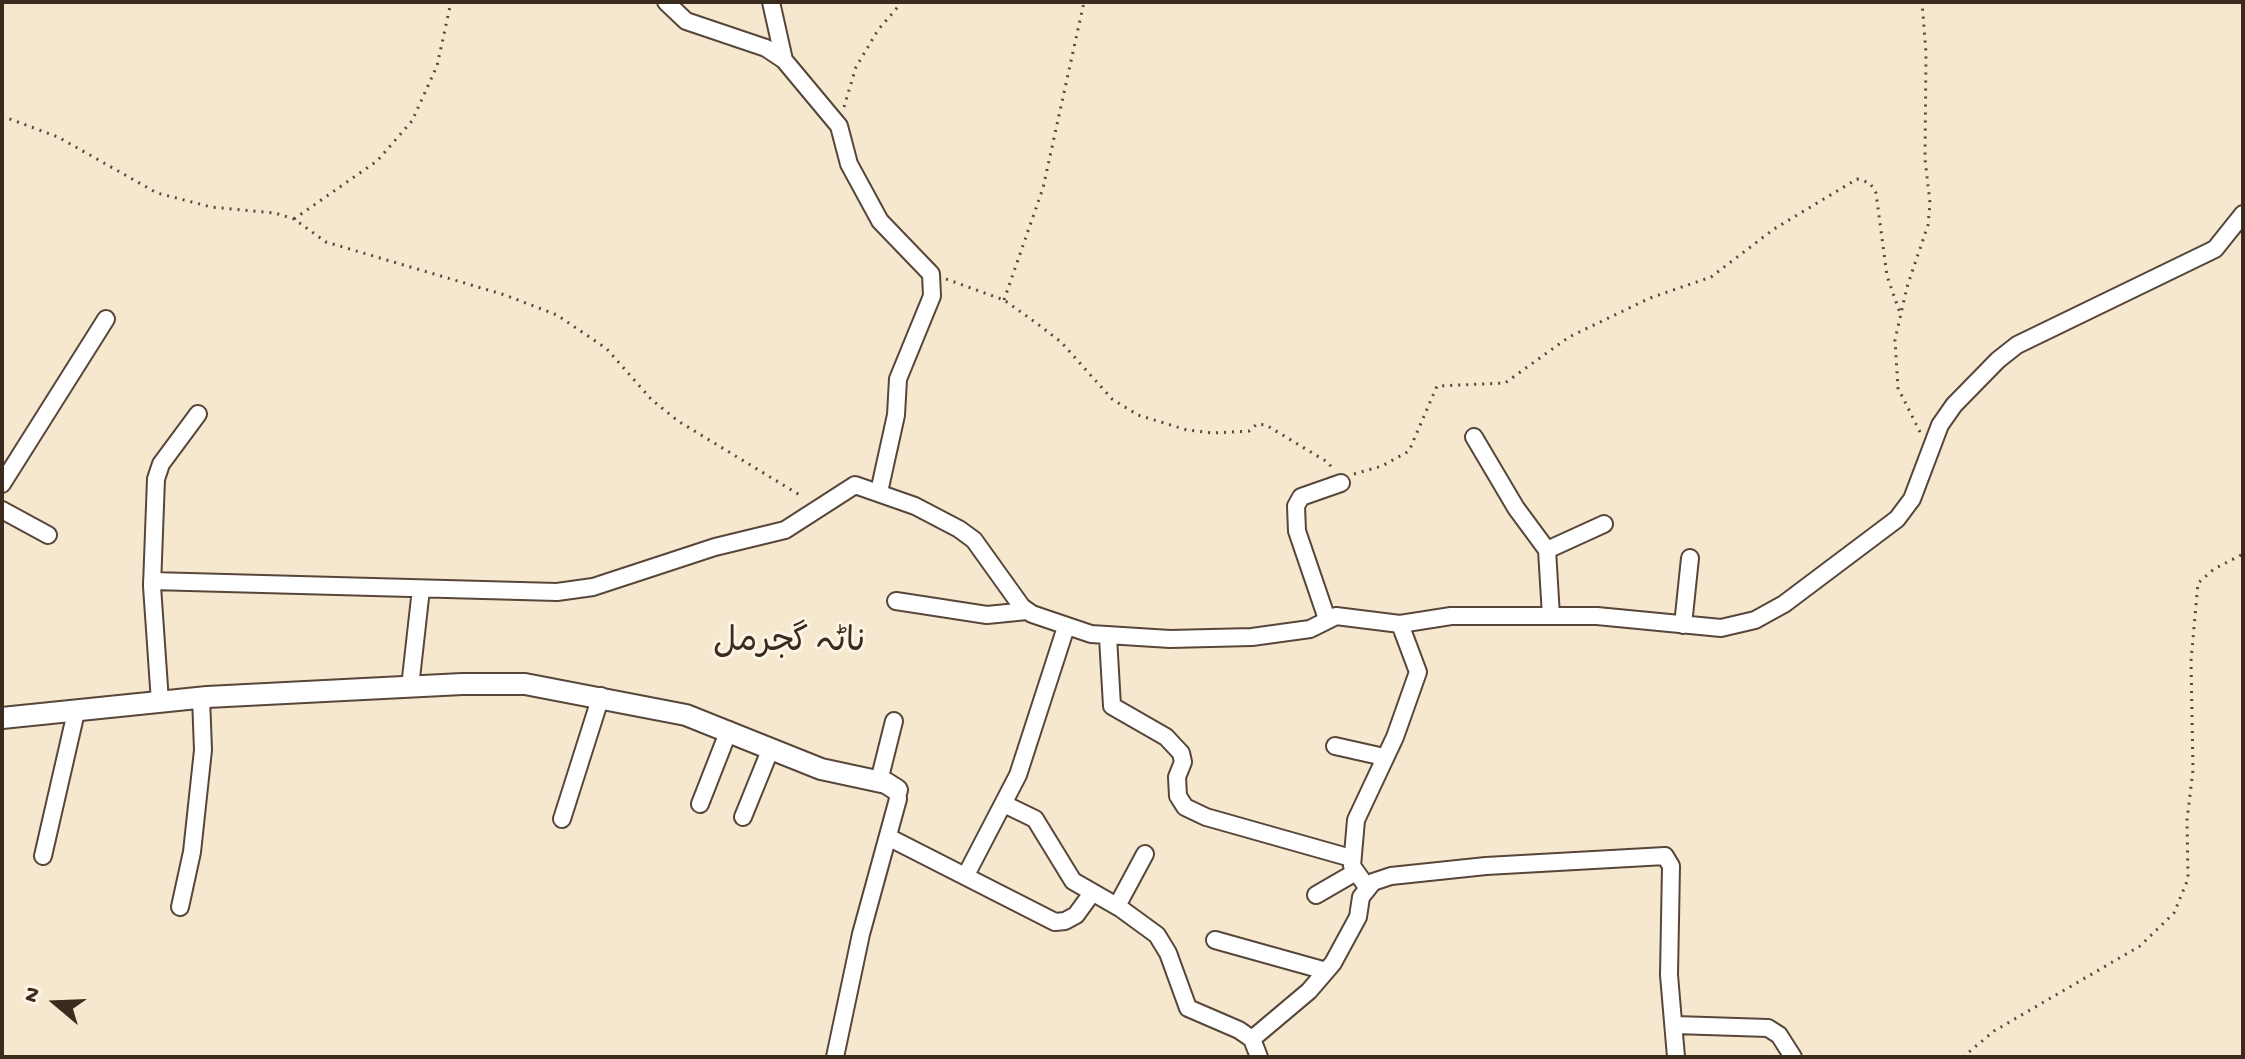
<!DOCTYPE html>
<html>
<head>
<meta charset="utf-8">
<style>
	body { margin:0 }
	#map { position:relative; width:2245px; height:1059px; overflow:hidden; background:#f6e8cf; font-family:"Gochi Hand",sans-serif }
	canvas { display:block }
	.frame { position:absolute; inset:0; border:4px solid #3b2a1e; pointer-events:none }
	.north { position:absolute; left:16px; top:963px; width:80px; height:80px; -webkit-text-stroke:6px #fcf5e5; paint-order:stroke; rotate:289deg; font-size:22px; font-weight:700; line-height:32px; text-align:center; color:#3b2a1e }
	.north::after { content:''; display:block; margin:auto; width:28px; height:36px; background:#3b2a1e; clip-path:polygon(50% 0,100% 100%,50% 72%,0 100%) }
</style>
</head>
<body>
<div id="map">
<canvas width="2245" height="1059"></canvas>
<div class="frame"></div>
<div class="north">N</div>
</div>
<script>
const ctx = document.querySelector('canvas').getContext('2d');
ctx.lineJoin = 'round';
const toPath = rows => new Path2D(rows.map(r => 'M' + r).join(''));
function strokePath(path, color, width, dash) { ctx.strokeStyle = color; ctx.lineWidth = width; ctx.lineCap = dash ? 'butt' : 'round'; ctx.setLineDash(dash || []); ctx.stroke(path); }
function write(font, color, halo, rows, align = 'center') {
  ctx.font = font + ' "Gochi Hand","Playpen Sans Arabic",sans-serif'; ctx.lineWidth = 6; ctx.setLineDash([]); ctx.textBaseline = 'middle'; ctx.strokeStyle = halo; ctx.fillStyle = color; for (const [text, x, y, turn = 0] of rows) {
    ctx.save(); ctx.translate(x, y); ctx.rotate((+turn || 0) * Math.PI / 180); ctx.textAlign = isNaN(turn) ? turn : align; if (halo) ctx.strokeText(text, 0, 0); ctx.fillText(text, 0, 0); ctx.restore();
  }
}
const minor = toPath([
	[666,2,686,21,766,48,784,60,839,126,849,164,880,221,931,274,932,296,898,379,896,415,879,492],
	[771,2,784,60],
	[1474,437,1516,508,1547,550,1551,616],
	[2,484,106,319],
	[2,510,48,535],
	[1547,550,1604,524],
	[152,581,557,592,593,587,715,547,785,530,855,485,915,506,959,529,974,540,1022,607,1032,614,1091,634,1170,639,1252,637,1310,629,1336,616,1400,624,1451,616,1597,616,1721,628,1755,620,1784,604,1897,519,1912,499,1940,425,1954,405,1998,360,2017,345,2215,249,2243,214],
	[896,601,987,615,1027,611],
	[1327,619,1297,531,1296,506,1301,497,1341,483],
	[1683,625,1690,558],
	[1108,637,1112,706,1166,737,1181,753,1183,762,1177,777,1178,796,1185,807,1206,817,1351,858],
	[410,687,421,589],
	[160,702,152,586,156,479,161,464,198,414],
	[1335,746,1384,757],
	[879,781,894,721],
	[700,804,729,730],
	[1004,804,1035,819,1073,881,1120,908,1157,935,1168,953,1188,1008,1239,1030,1252,1039,1259,1057],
	[743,817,771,748],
	[562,819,601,696],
	[888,837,1055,922,1065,921,1076,915,1092,893],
	[43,856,76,712],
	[966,875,1018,775,1066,627],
	[1367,887,1352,866,1356,820,1395,737,1418,672,1400,624],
	[1316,895,1354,873],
	[1117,906,1145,854],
	[180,907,192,852,203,750,201,697],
	[1215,940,1326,971],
	[1675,1025,1768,1028,1779,1035,1793,1057],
	[1252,1039,1309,991,1333,963,1358,917,1361,897,1373,882,1391,876,1486,866,1665,856,1671,866,1669,975,1676,1057],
	[835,1057,861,934,898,799,897,790]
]);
const tertiary = toPath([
	[2,718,207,697,462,684,525,684,686,715,821,769,886,783,897,790]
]);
strokePath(minor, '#574639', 20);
strokePath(tertiary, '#574639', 24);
strokePath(toPath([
	[844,107,856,67,878,30,902,2],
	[2,116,58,137,157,193,211,207,275,213,294,219,326,242,505,295,557,315,607,349,652,400,678,421,803,497],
	[294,219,377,161,412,121,437,66,451,2],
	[946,279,1004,300,1035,322,1061,342,1112,399,1138,415,1187,430,1213,433,1249,431,1257,424,1266,425,1329,463,1332,469],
	[1004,300,1043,188,1084,2],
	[1920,432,1898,388,1895,340,1907,287,1928,225,1930,203,1925,159,1926,53,1922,2],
	[1354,474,1382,466,1409,451,1437,386,1505,383,1569,337,1650,298,1711,277,1774,229,1857,179,1870,183,1876,193,1887,276,1900,313],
	[1963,1057,1994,1031,2140,946,2174,913,2188,879,2187,820,2193,770,2191,661,2198,583,2214,569,2243,554]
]), '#574639', 3, [2, 6]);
strokePath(minor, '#fff', 16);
strokePath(tertiary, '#fff', 20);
write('34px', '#3b2a1e', '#fcf5e5', [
	["ناٹہ گجرمل",789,645]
]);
</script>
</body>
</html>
